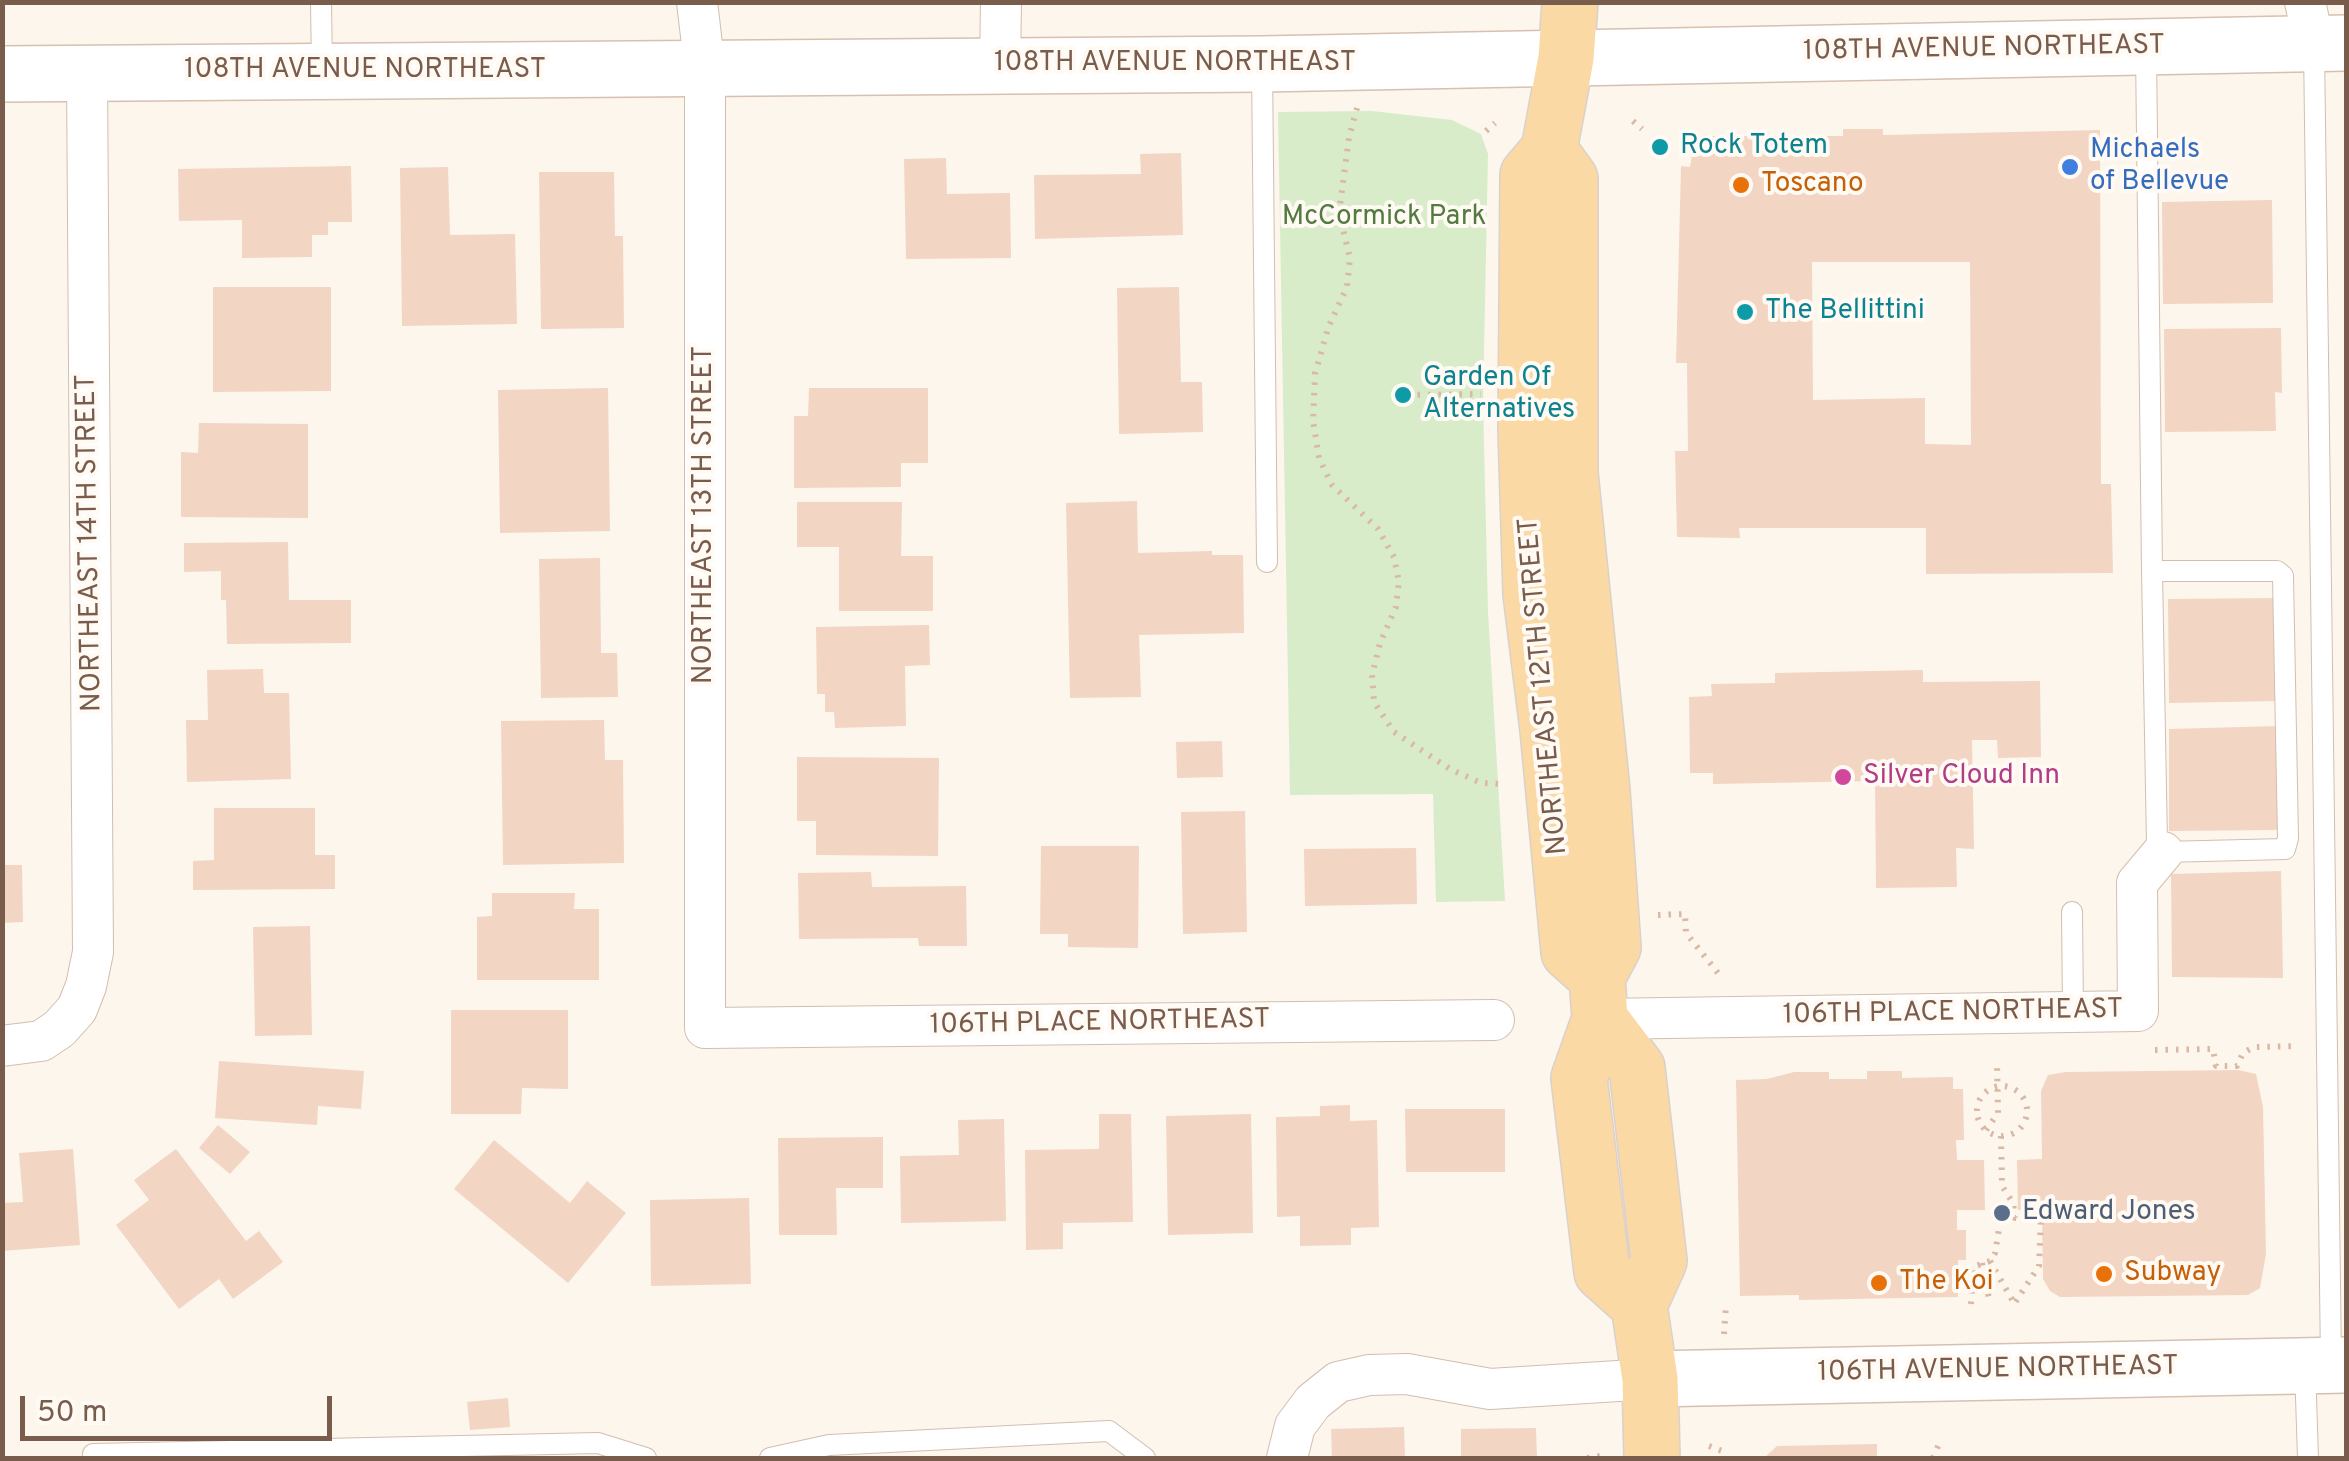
<!DOCTYPE html>
<html>
<head>
<meta charset="utf-8">
<style>
	body { margin:0 }
	#map { position:relative; width:2349px; height:1461px; overflow:hidden; background:#fdf6ec; font-family:Overpass,sans-serif }
	canvas { display:block }
	.frame { position:absolute; inset:0; border:5px solid #7a5c4d; pointer-events:none }
	.scale { position:absolute; left:20px; top:1396px; width:312px; height:45px; box-sizing:border-box; border:5px solid #7a5c4d; border-top:0; padding-left:12px; font-size:30px; line-height:35px; white-space:nowrap; color:#7a5c4d; -webkit-text-stroke:8px #fffaf3; paint-order:stroke }
</style>
</head>
<body>
<div id="map">
<canvas width="2349" height="1461"></canvas>
<div class="frame"></div>
<div class="scale">50 m</div>
</div>
<script>
const ctx = document.querySelector('canvas').getContext('2d');
ctx.lineJoin = 'round';
function fill(path, color) { ctx.fillStyle = color; ctx.fill(path, 'evenodd'); }
const toPath = rows => new Path2D(rows.map(r => 'M' + r).join(''));
function strokePath(path, color, width, dash) { ctx.strokeStyle = color; ctx.lineWidth = width; ctx.lineCap = dash ? 'butt' : 'round'; ctx.setLineDash(dash || []); ctx.stroke(path); }
function write(font, color, halo, rows, align = 'center') {
  ctx.font = font + ' Overpass,sans-serif'; ctx.lineWidth = 8; ctx.setLineDash([]); ctx.textBaseline = 'middle'; ctx.strokeStyle = halo; ctx.fillStyle = color; for (const [text, x, y, turn = 0] of rows) {
    ctx.save(); ctx.translate(x, y); ctx.rotate((+turn || 0) * Math.PI / 180); ctx.textAlign = isNaN(turn) ? turn : align; if (halo) ctx.strokeText(text, 0, 0); ctx.fillText(text, 0, 0); ctx.restore();
  }
}
fill(toPath([
	[1372,111,1452,120,1481,134,1488,154,1483,401,1488,612,1505,901,1436,902,1433,794,1290,795,1278,112]
]), '#d8ecc9');
fill(toPath([
	[1843,129,1883,129,1883,135,2100,130,2101,484,2111,484,2113,573,1926,574,1926,528,1739,528,1740,538,1677,537,1675,451,1688,451,1687,363,1676,363,1681,166,1690,167,1693,150,1712,136,1843,136],
	[1812,262,1970,262,1971,445,1925,444,1925,398,1813,400],
	[1181,153,1183,235,1035,239,1034,175,1141,174,1140,154],
	[946,158,947,194,1010,193,1011,258,906,259,904,159],
	[351,166,352,222,328,222,328,235,312,235,312,257,242,258,242,220,179,221,178,169],
	[448,167,450,235,515,234,517,324,402,326,400,168],
	[539,172,614,172,615,236,623,236,624,328,541,329],
	[2272,200,2273,303,2163,304,2162,202],
	[213,287,331,287,331,391,213,392],
	[1179,287,1181,382,1202,382,1203,432,1119,434,1117,288],
	[2281,328,2282,393,2275,392,2276,431,2165,432,2164,329],
	[608,388,610,531,500,533,498,390],
	[809,388,928,388,928,463,901,463,901,487,794,488,794,416,808,416],
	[199,423,308,424,308,518,181,517,181,452,198,453],
	[1137,501,1138,553,1212,551,1212,555,1243,555,1244,633,1139,635,1141,697,1070,698,1066,503],
	[797,502,902,502,901,556,933,556,933,611,839,611,839,547,797,547],
	[288,542,289,600,351,600,351,643,227,644,226,600,221,600,221,571,184,572,184,543],
	[600,558,601,653,617,653,618,697,541,698,539,559],
	[2277,598,2280,701,2169,703,2168,599],
	[929,625,930,665,905,666,906,726,835,728,834,712,825,712,825,694,817,694,816,627],
	[263,669,264,693,289,693,291,779,187,782,186,720,208,720,207,670],
	[1923,670,1923,682,2040,681,2041,757,1998,758,1997,740,1972,740,1974,849,1956,848,1957,887,1876,888,1875,781,1713,784,1713,773,1690,773,1689,697,1712,696,1711,684,1775,683,1775,673],
	[604,720,605,760,623,760,624,863,503,865,501,721],
	[2279,726,2280,830,2169,831,2169,729],
	[1222,741,1223,777,1177,778,1176,742],
	[797,757,939,758,938,856,816,855,816,821,797,821],
	[214,808,315,808,315,855,335,855,335,889,193,890,193,861,214,860],
	[1245,811,1247,932,1183,934,1181,812],
	[1041,846,1139,846,1138,948,1068,947,1068,934,1040,934],
	[1416,848,1417,904,1305,906,1304,849],
	[2,865,22,865,23,922,2,923],
	[2281,871,2283,978,2172,977,2171,874],
	[871,872,872,887,966,886,967,946,919,946,918,938,799,939,798,873],
	[492,893,575,893,574,909,599,909,599,980,477,980,477,917,492,916],
	[310,926,312,1035,255,1036,253,927],
	[451,1010,568,1010,568,1089,522,1088,521,1114,451,1114],
	[219,1061,364,1071,361,1109,318,1106,317,1125,215,1118],
	[2238,1070,2256,1074,2263,1107,2266,1254,2260,1288,2248,1295,2060,1297,2050,1291,2043,1279,2042,1210,2018,1210,2017,1160,2042,1159,2041,1091,2048,1075,2066,1072],
	[1867,1071,1902,1071,1902,1078,1953,1077,1953,1089,1963,1089,1964,1140,1956,1140,1957,1160,1984,1160,1985,1210,1957,1210,1957,1230,1966,1230,1966,1260,1958,1260,1958,1297,1799,1300,1799,1295,1740,1296,1736,1080,1767,1079,1794,1072,1829,1072,1829,1079,1867,1079],
	[1350,1105,1350,1121,1377,1120,1379,1227,1351,1228,1351,1245,1300,1246,1300,1216,1277,1217,1276,1117,1320,1116,1320,1106],
	[1405,1109,1505,1109,1505,1172,1406,1172],
	[1099,1114,1131,1114,1133,1222,1063,1223,1063,1249,1026,1250,1025,1150,1099,1149],
	[1251,1114,1253,1233,1168,1235,1166,1116],
	[1004,1119,1006,1221,901,1223,900,1156,959,1155,958,1120],
	[218,1125,250,1152,230,1174,199,1148],
	[883,1137,883,1188,836,1188,837,1235,779,1235,778,1138],
	[494,1140,570,1203,587,1181,626,1213,568,1283,454,1189],
	[73,1149,80,1245,2,1251,2,1203,23,1202,19,1153],
	[176,1149,246,1241,259,1231,283,1262,233,1299,219,1279,179,1309,116,1225,149,1200,134,1180],
	[749,1198,751,1284,651,1286,650,1200],
	[508,1398,510,1427,470,1430,467,1402],
	[1404,1427,1405,1458,1332,1458,1331,1429],
	[1536,1428,1537,1458,1461,1458,1461,1429],
	[1877,1444,1877,1458,1764,1458,1777,1446]
]), '#f3d5c3');
const lane = toPath([
	[321,2,322,68],
	[2314,45,2331,1361],
	[2146,49,2152,571,2157,844,2163,852,2285,849,2288,838,2283,576,2277,571,2152,571],
	[1262,64,1267,562],
	[2072,912,2073,1012],
	[2305,1366,2308,1458],
	[93,1458,93,1454,598,1443,646,1458],
	[770,1458,829,1445,1109,1431,1145,1458]
]);
const street = toPath([
	[697,2,705,70,705,1028,1494,1020],
	[2305,2,2314,43],
	[1000,65,1001,2],
	[1600,1019,2138,1011,2137,883,2163,852],
	[2,1046,41,1041,59,1029,77,1009,86,986,93,952,87,73],
	[1287,1458,1295,1426,1313,1402,1338,1382,1369,1375,1407,1374,1490,1389,1650,1379]
]);
const secondary = toPath([
	[2,74,1262,64,2346,43],
	[1650,1379,2346,1365]
]);
const primary = toPath([
	[1570,2,1566,58,1549,150,1528,175,1526,429,1531,594,1548,730,1569,952,1597,977],
	[1549,150,1570,179,1570,473,1602,791,1613,947,1597,977,1600,1019,1579,1078,1602,1272,1639,1305],
	[1600,1019,1637,1068,1659,1261,1639,1305,1650,1379,1652,1458]
]);
strokePath(lane, '#d1beb0', 22);
strokePath(street, '#d1beb0', 42);
strokePath(secondary, '#d6c0b0', 58);
strokePath(primary, '#dad1cd', 58);
strokePath(toPath([
	[1357,108,1349,137,1339,213,1350,258,1347,287,1328,328,1315,374,1313,421,1319,458,1332,485,1378,529,1394,557,1399,582,1396,607,1380,643,1372,675,1374,702,1394,732,1450,769,1481,783,1501,784],
	[1633,121,1642,129],
	[1486,131,1495,123],
	[1407,395,1481,394],
	[1658,915,1685,914,1686,933,1722,978],
	[2155,1050,2213,1049,2216,1066,2237,1066,2243,1053,2254,1047,2298,1046],
	'1977 1111a25 25 0 1 1 50 0a25 25 0 1 1-50 0Z',
	[1986,1130,1998,1113,1997,1061],
	[2001,1136,2002,1186,2013,1203,2015,1218,2041,1218,2039,1266,2014,1304],
	[1990,1261,2014,1303],
	[1982,1263,1990,1304],
	[1971,1304,1973,1267,1990,1261,1995,1253,1999,1229],
	[1724,1334,1726,1305],
	[1709,1446,1722,1451],
	[1587,1458,1600,1456],
	[1933,1458,1939,1444]
]), '#d9b8a5', 6, [2.5, 8]);
strokePath(lane, '#fff', 20);
strokePath(street, '#fff', 40);
strokePath(secondary, '#fff', 55);
strokePath(primary, '#fbd9a5', 55);
for (const [x, y, r, color] of [
	[1660,147,10,"#0f9aa8"],
	[2070,167,10,"#3f7fe0"],
	[1741,185,10,"#e8710a"],
	[1745,312,10,"#0f9aa8"],
	[1403,395,10,"#0f9aa8"],
	[1843,777,10,"#d1479c"],
	[2002,1213,10,"#5c6f8a"],
	[2104,1274,10,"#e8710a"],
	[1879,1283,10,"#e8710a"]
]) { const dot = new Path2D(); dot.arc(x, y, r, 0, 2 * Math.PI); ctx.fillStyle = color; ctx.fill(dot); strokePath(dot, '#fffaf3', 4); }
write('28px', '#7a5c4d', '#fffaf3', [
	["108TH AVENUE NORTHEAST",1984,50,-1],
	["108TH AVENUE NORTHEAST",1175,64],
	["108TH AVENUE NORTHEAST",365,71],
	["NORTHEAST 13TH STREET",705,515,-90],
	["NORTHEAST 14TH STREET",91,543,-91],
	["NORTHEAST 12TH STREET",1545,686,-95],
	["106TH PLACE NORTHEAST",1953,1014,-1],
	["106TH PLACE NORTHEAST",1100,1024,-1],
	["106TH AVENUE NORTHEAST",1998,1371,-1]
]);
write('28px', '#0d838f', '#fffaf3', [
	["Rock Totem",1680,147],
	["The Bellittini",1765,312],
	["Garden Of",1423,379],
	["Alternatives",1423,411]
], 'left');
write('28px', '#366cbe', '#fffaf3', [
	["Michaels",2090,151],
	["of Bellevue",2090,183]
], 'left');
write('28px', '#c56008', '#fffaf3', [
	["Toscano",1761,185],
	["Subway",2124,1274],
	["The Koi",1899,1283]
], 'left');
write('28px', '#537a41', '#fffaf3', [
	["McCormick Park",1384,218]
]);
write('28px', '#b23c85', '#fffaf3', [
	["Silver Cloud Inn",1863,777]
], 'left');
write('28px', '#4e5e75', '#fffaf3', [
	["Edward Jones",2022,1213]
], 'left');
</script>
</body>
</html>
